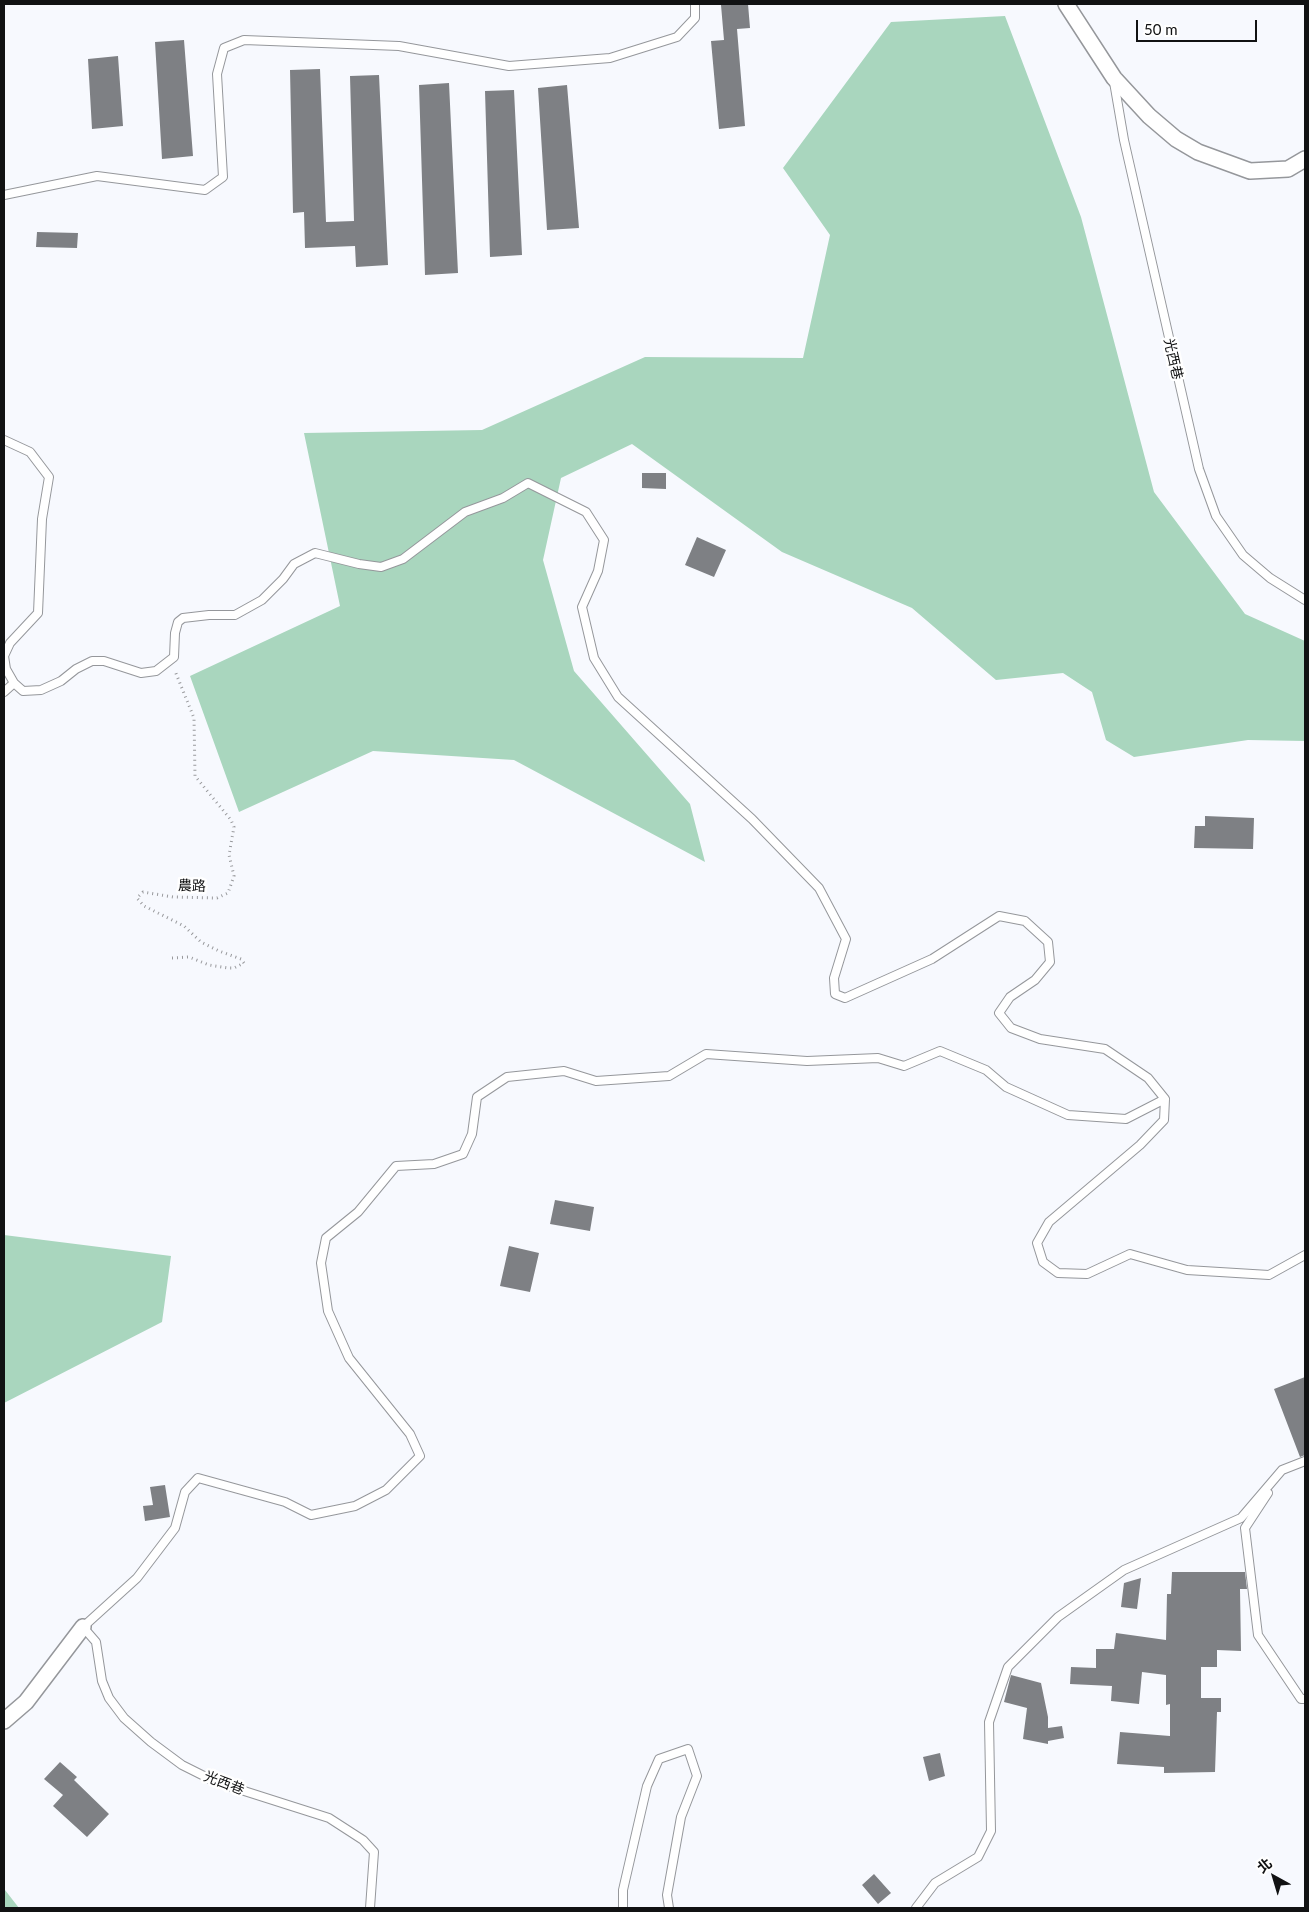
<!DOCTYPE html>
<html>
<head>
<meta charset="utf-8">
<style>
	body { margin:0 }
	#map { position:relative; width:1309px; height:1912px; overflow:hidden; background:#f7f9fe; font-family:Lato,"Noto Sans TC",sans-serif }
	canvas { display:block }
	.frame { position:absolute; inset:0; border:5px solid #111213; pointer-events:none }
	.north { position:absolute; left:1249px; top:1852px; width:50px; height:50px; -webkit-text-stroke:4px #fff; paint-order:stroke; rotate:321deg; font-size:14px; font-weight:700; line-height:20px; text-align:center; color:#111213 }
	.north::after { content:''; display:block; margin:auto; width:18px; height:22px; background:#111213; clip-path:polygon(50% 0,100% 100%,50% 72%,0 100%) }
	.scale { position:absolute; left:1136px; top:20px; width:121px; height:22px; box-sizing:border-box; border:2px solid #111213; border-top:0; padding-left:6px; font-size:15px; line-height:18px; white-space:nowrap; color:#111213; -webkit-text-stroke:4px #fff; paint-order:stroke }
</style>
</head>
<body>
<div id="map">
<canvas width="1309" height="1912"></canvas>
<div class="frame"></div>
<div class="north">北</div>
<div class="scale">50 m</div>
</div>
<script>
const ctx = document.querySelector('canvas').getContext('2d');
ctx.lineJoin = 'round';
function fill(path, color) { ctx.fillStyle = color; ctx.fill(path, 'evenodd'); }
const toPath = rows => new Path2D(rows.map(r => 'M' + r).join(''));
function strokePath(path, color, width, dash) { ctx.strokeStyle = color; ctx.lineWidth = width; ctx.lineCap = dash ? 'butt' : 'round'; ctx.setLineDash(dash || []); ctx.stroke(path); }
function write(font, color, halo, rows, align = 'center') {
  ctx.font = font + ' Lato,"Noto Sans TC",sans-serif'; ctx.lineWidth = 5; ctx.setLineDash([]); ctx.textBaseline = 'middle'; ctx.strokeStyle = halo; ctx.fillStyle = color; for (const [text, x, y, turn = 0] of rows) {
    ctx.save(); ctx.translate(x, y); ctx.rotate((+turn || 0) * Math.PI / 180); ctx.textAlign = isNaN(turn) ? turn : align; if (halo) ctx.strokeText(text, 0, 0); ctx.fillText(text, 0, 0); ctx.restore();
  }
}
fill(toPath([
	[1005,16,1081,217,1154,492,1245,614,1305,641,1305,741,1248,740,1134,757,1106,740,1092,692,1063,673,996,680,912,608,782,552,632,444,561,478,543,560,574,671,690,804,705,862,514,760,373,751,239,812,190,676,340,606,304,433,482,430,645,357,803,358,830,235,783,168,891,22],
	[4,1235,171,1256,162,1322,4,1403],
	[5,1890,19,1908,4,1908]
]), '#a9d6be');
fill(toPath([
	[748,4,750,28,737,29,745,126,719,129,711,41,724,40,721,5],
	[184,40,193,156,162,159,155,42],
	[118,56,123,126,92,129,88,59],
	[320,69,326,222,354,221,350,76,379,75,388,265,356,267,355,246,305,248,304,212,293,213,290,70],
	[449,83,458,273,425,275,419,85],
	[567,85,579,228,547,230,538,88],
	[514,90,522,255,490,257,485,91],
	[37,232,78,233,77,248,36,247],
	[642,473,666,473,666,489,642,488],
	[697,537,726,550,714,577,685,565],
	[1205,816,1254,818,1253,849,1194,848,1195,826,1205,826],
	[555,1200,594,1207,590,1231,550,1224],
	[509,1246,539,1253,530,1292,500,1286],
	[1305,1377,1305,1455,1300,1457,1274,1389],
	[165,1485,170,1517,145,1521,143,1506,153,1505,150,1487],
	[1172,1572,1245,1572,1247,1589,1240,1589,1241,1651,1217,1650,1217,1667,1201,1667,1201,1698,1221,1698,1221,1712,1217,1712,1215,1772,1164,1773,1164,1767,1117,1764,1120,1732,1170,1736,1170,1704,1166,1705,1166,1675,1142,1672,1139,1704,1111,1701,1112,1686,1070,1684,1071,1667,1096,1668,1096,1649,1114,1649,1116,1633,1166,1640,1167,1594,1171,1594],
	[1141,1578,1137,1609,1121,1607,1124,1583],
	[1011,1675,1041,1683,1048,1717,1048,1728,1062,1726,1064,1738,1048,1741,1048,1744,1023,1739,1027,1708,1004,1702],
	[940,1753,945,1776,929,1781,923,1757],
	[60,1762,77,1777,74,1780,109,1814,87,1837,53,1806,63,1795,44,1779],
	[874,1874,891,1893,878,1904,862,1885]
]), '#7e8084');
const lane = toPath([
	[1114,82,1124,140,1199,469,1216,516,1243,555,1270,578,1305,600],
	[4,195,97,176,205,190,223,177,217,74,224,48,244,40,399,46,509,66,610,58,677,37,695,18,695,4],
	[4,440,30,452,49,477,42,519,38,613,10,643,4,656,6,669,14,683,23,691,41,690,61,681,76,669,92,661,104,661,141,673,156,671,174,657,175,633,178,622,183,618,209,615,235,615,262,600,283,579,294,564,315,553,359,564,381,567,403,559,465,512,503,498,528,483,586,512,604,540,598,571,582,607,594,658,618,697,752,819,819,888,846,939,834,978,835,994,845,998,932,959,999,916,1025,921,1048,942,1050,962,1035,980,1010,997,999,1013,1011,1028,1040,1039,1105,1049,1148,1078,1165,1099,1164,1120,1140,1145,1049,1222,1037,1243,1043,1262,1058,1273,1087,1274,1130,1254,1187,1270,1269,1275,1305,1255],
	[4,692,14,683],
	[1268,1493,1245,1528,1258,1635,1301,1699,1305,1699],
	[370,1908,374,1852,363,1840,329,1818,216,1782,182,1765,151,1742,124,1718,109,1698,102,1681,96,1642,83,1627,137,1578,175,1528,185,1492,198,1478,285,1502,311,1515,355,1506,386,1490,420,1456,410,1434,349,1358,328,1311,321,1263,326,1238,358,1212,396,1166,434,1164,463,1154,472,1134,477,1097,507,1077,564,1071,596,1081,669,1076,706,1054,807,1061,878,1058,904,1066,940,1051,986,1070,1006,1087,1068,1115,1126,1119,1165,1099],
	[623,1908,623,1890,647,1786,659,1759,688,1749,697,1776,681,1817,667,1895,669,1908],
	[916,1908,935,1883,978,1857,991,1831,989,1722,1008,1667,1058,1617,1124,1570,1241,1518,1282,1470,1305,1461]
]);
const street = toPath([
	[1066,4,1114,78,1149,116,1176,139,1198,152,1250,171,1288,169,1305,159],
	[4,1721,26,1702,83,1627]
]);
strokePath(lane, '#95979b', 10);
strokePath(street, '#95979b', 18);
strokePath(toPath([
	[172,958,189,957,209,965,228,968,234,968,244,963,241,959,219,951,201,942,184,926,144,906,137,898,143,892,173,897,217,898,228,893,234,876,229,855,234,827,231,820,195,776,194,718,175,671]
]), '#98999c', 3, [1, 4]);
strokePath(lane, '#fff', 8);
strokePath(street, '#fff', 15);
write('14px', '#111213', '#fff', [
	["光西巷",1173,359,77],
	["農路",192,886,2],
	["光西巷",224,1783,21]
]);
</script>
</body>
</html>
